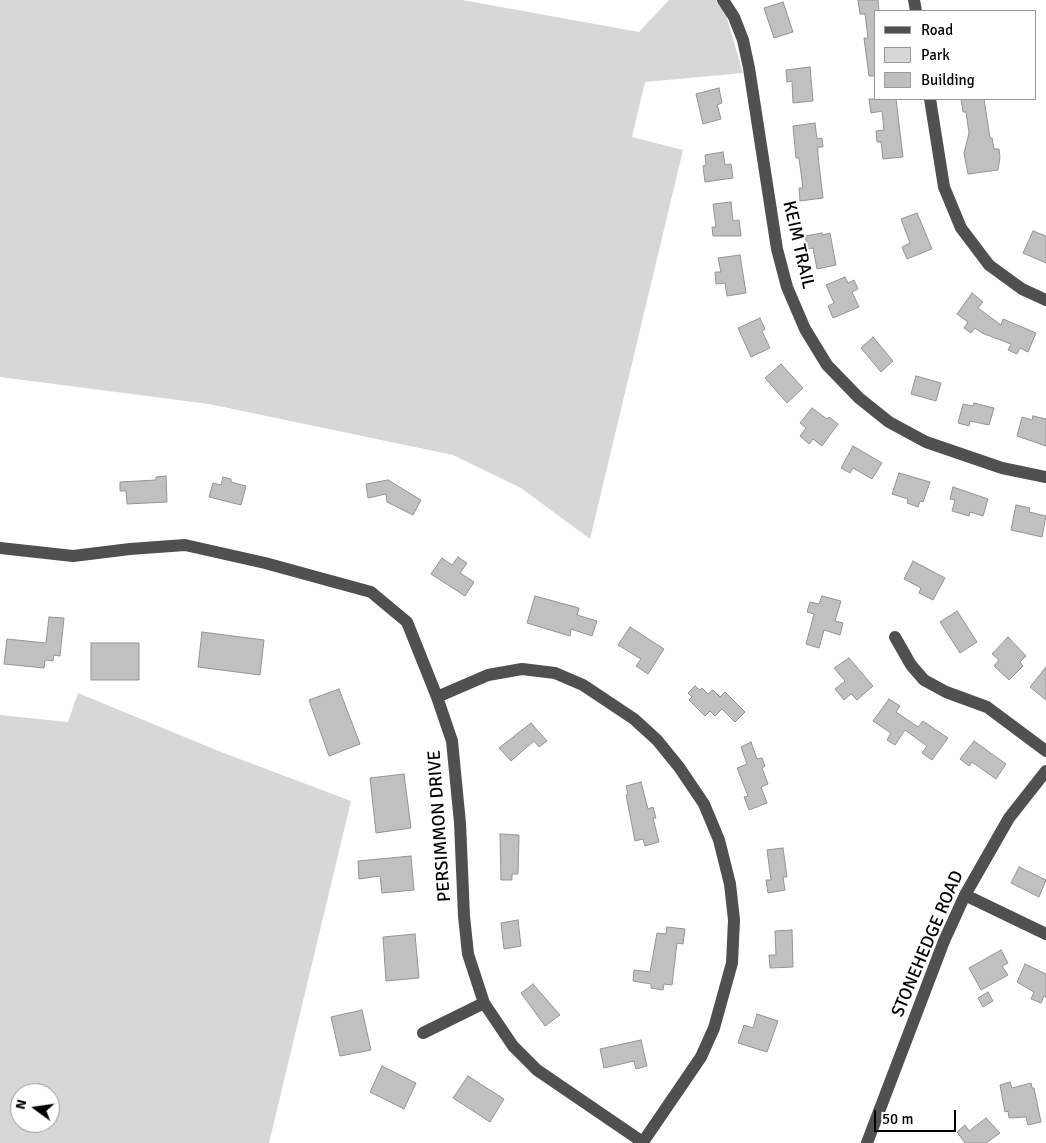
<!DOCTYPE html>
<html>
<head>
<meta charset="utf-8">
<style>
	body { margin:0 }
	#map { position:relative; width:1046px; height:1143px; overflow:hidden; background:#fff; font-family:Signika,sans-serif }
	canvas { display:block }
	.legend { position:absolute; left:874px; top:10px; width:162px; height:90px; box-sizing:border-box; background:#fff; border:1px solid #999; margin:0; padding:6px 9px; list-style:none; font-size:15px; color:#000 }
	.legend li { display:flex; align-items:center; gap:10px; height:25px }
	.legend b { width:25px; border:1px solid #999 }
	.north { position:absolute; left:10px; top:1083px; width:50px; height:50px; box-sizing:border-box; background:#fff; border:1px solid #999; border-radius:50%; rotate:284deg; font-size:14px; font-weight:700; line-height:20px; text-align:center; color:#000 }
	.north::after { content:''; display:block; margin:auto; width:18px; height:22px; background:#000; clip-path:polygon(50% 0,100% 100%,50% 72%,0 100%) }
	.scale { position:absolute; left:874px; top:1110px; width:82px; height:22px; box-sizing:border-box; border:2px solid #000; border-top:0; padding-left:6px; font-size:15px; line-height:18px; white-space:nowrap; color:#000; -webkit-text-stroke:4px #fff; paint-order:stroke }
</style>
</head>
<body>
<div id="map">
<canvas width="1046" height="1143"></canvas>
<ul class="legend">
<li><b style="height:6px;background:#505050"></b>Road</li>
<li><b style="height:14px;background:#d7d7d7"></b>Park</li>
<li><b style="height:14px;background:#c0c0c0"></b>Building</li>
</ul>
<div class="north">N</div>
<div class="scale">50 m</div>
</div>
<script>
const ctx = document.querySelector('canvas').getContext('2d');
ctx.lineJoin = 'round';
function fill(path, color) { ctx.fillStyle = color; ctx.fill(path, 'evenodd'); }
const toPath = rows => new Path2D(rows.map(r => 'M' + r).join(''));
function strokePath(path, color, width, dash) { ctx.strokeStyle = color; ctx.lineWidth = width; ctx.lineCap = dash ? 'butt' : 'round'; ctx.setLineDash(dash || []); ctx.stroke(path); }
function write(font, color, halo, rows, align = 'center') {
  ctx.font = font + ' Signika,sans-serif'; ctx.lineWidth = 4; ctx.setLineDash([]); ctx.textBaseline = 'middle'; ctx.strokeStyle = halo; ctx.fillStyle = color; for (const [text, x, y, turn = 0] of rows) {
    ctx.save(); ctx.translate(x, y); ctx.rotate((+turn || 0) * Math.PI / 180); ctx.textAlign = isNaN(turn) ? turn : align; if (halo) ctx.strokeText(text, 0, 0); ctx.fillText(text, 0, 0); ctx.restore();
  }
}
fill(toPath([
	[0,0,462,0,639,32,669,0,715,0,726,15,743,73,645,82,632,137,683,150,590,539,521,488,453,455,209,404,0,377],
	[78,693,221,752,351,801,269,1143,0,1143,0,715,68,722],
	[20,1093,50,1093,50,1123,20,1123]
]), '#d7d7d7');
const building = toPath([
	[858,0,878,0,879,11,875,11,875,76,869,76,864,38,868,38,865,14,860,14,858,0],
	[783,2,793,32,774,38,764,8,783,2],
	[810,67,813,101,793,103,792,81,787,82,786,70,810,67],
	[719,88,722,103,717,105,721,119,703,124,696,94,719,88],
	[869,99,896,99,903,157,883,159,881,142,877,142,876,131,884,130,882,111,871,113,869,99],
	[961,99,984,99,990,138,992,138,994,149,999,149,1000,157,998,170,968,174,964,153,969,133,966,112,963,112,961,99],
	[815,123,817,139,822,138,823,147,818,147,818,156,823,198,800,201,799,188,803,188,799,158,796,158,793,126,815,123],
	[723,152,725,165,731,164,733,178,705,182,703,166,706,165,705,155,723,152],
	[731,202,733,221,739,220,741,236,713,236,712,227,716,227,713,204,731,202],
	[917,213,932,249,907,259,902,247,910,243,901,219,917,213],
	[1033,231,1046,236,1046,263,1023,253,1033,231],
	[822,233,822,235,830,233,836,265,817,269,813,248,808,249,805,236,822,233],
	[740,255,746,293,727,296,725,283,716,284,715,272,721,272,718,258,740,255],
	[845,277,848,283,854,280,858,289,852,292,859,307,833,318,828,306,834,303,826,285,845,277],
	[972,293,983,302,978,308,1001,325,1003,319,1036,333,1028,352,1020,348,1017,354,1008,350,1011,344,982,333,975,328,971,333,964,328,968,322,957,314,972,293],
	[760,318,765,329,762,331,770,348,751,357,738,328,760,318],
	[873,337,893,361,881,372,861,348,873,337],
	[781,364,803,388,787,403,765,378,781,364],
	[916,376,941,383,936,401,911,394,916,376],
	[974,403,994,408,989,425,970,421,969,426,958,423,963,404,973,406,974,403],
	[812,408,827,419,829,417,838,424,822,446,813,439,809,444,800,436,806,428,800,423,812,408],
	[1033,416,1046,419,1046,446,1017,436,1022,417,1032,420,1033,416],
	[853,446,882,463,872,479,853,468,850,473,841,468,853,446],
	[899,473,930,482,923,502,920,501,918,507,907,503,908,499,892,494,899,473],
	[166,476,167,502,127,504,126,491,120,491,120,482,156,480,156,477,166,476],
	[223,477,231,479,231,482,246,486,241,505,209,497,213,483,221,485,223,477],
	[388,480,421,500,413,515,387,502,386,494,368,498,366,484,388,480],
	[953,487,988,499,983,516,970,512,969,516,952,511,955,500,950,499,953,487],
	[1016,505,1030,508,1029,512,1046,516,1042,537,1011,530,1016,505],
	[458,557,467,563,460,573,474,582,465,596,431,574,442,558,452,565,458,557],
	[913,561,945,578,933,600,919,593,921,588,904,579,913,561],
	[535,596,579,608,577,615,597,621,592,636,571,629,570,636,527,623,535,596],
	[822,596,841,601,835,621,843,623,840,635,824,630,819,648,806,644,814,614,807,612,810,602,819,604,822,596],
	[957,611,977,642,960,653,940,622,957,611],
	[49,617,64,618,60,656,54,655,53,661,45,660,44,668,4,664,7,639,46,643,49,617],
	[630,627,664,649,648,674,636,666,641,659,618,645,630,627],
	[202,632,264,640,260,675,198,667,202,632],
	[1008,637,1026,656,1020,662,1023,666,1009,680,994,666,999,660,992,654,1008,637],
	[91,643,139,643,139,680,91,680,91,643],
	[849,658,873,686,857,700,851,694,844,700,835,689,845,681,834,668,849,658],
	[1046,667,1046,700,1030,687,1046,667],
	[695,686,700,690,702,688,708,694,713,690,720,697,725,692,745,712,735,722,722,709,715,716,710,711,705,716,689,700,692,697,688,693,695,686],
	[339,689,360,744,329,756,309,700,339,689],
	[889,699,900,706,896,712,918,727,923,721,948,738,932,760,922,753,927,746,905,730,895,745,887,740,891,733,873,721,889,699],
	[531,723,547,741,539,747,534,741,511,761,499,748,531,723],
	[974,741,1006,764,996,779,972,762,969,766,960,759,974,741],
	[751,742,757,759,762,758,765,766,762,768,768,784,761,787,767,803,749,810,744,797,748,796,737,768,747,764,741,747,751,742],
	[404,774,411,828,376,833,370,778,404,774],
	[641,782,648,809,653,807,656,818,653,818,659,842,645,846,643,839,635,841,626,795,628,794,626,786,641,782],
	[500,834,519,835,518,874,512,874,512,880,501,880,500,834],
	[783,848,787,877,783,877,785,890,768,893,766,880,771,880,767,850,783,848],
	[411,856,414,890,382,893,380,876,359,879,358,861,411,856],
	[1019,867,1046,880,1039,897,1011,883,1019,867],
	[518,920,521,946,504,949,501,923,518,920],
	[667,927,685,929,683,944,677,943,672,985,664,984,663,990,651,988,651,984,633,981,634,970,650,972,657,933,666,934,667,927],
	[792,930,793,967,770,968,769,955,776,955,775,931,792,930],
	[415,934,419,978,386,981,383,937,415,934],
	[1001,950,1008,963,1002,966,1008,975,981,990,969,968,1001,950],
	[1025,964,1046,974,1046,997,1044,996,1041,1003,1031,999,1034,992,1017,982,1025,964],
	[533,984,560,1015,545,1026,521,993,533,984],
	[988,992,993,1001,983,1007,978,998,988,992],
	[362,1010,371,1050,340,1056,331,1017,362,1010],
	[757,1014,778,1021,767,1052,738,1043,744,1025,753,1028,757,1014],
	[641,1040,647,1066,636,1069,634,1061,604,1068,600,1049,641,1040],
	[382,1066,416,1083,404,1109,370,1092,382,1066],
	[468,1076,504,1099,490,1122,453,1098,468,1076],
	[1010,1082,1012,1088,1031,1083,1032,1088,1034,1088,1041,1122,1028,1125,1026,1117,1009,1118,1008,1111,1005,1112,1000,1085,1010,1082],
	[986,1118,1000,1133,986,1143,965,1143,957,1132,965,1125,969,1131,986,1118]
]);
fill(building, '#c0c0c0');
strokePath(building, '#949494', 1);
strokePath(toPath([
	[723,0,734,17,743,40,749,68,777,249,787,287,805,329,827,365,859,398,889,422,926,442,1002,468,1046,477],
	[914,0,916,11],
	[930,99,944,187,961,228,989,265,1022,289,1046,300],
	[0,548,73,556,130,549,185,545,265,563,371,592,407,622,437,697,452,741,460,823,464,916,468,954,484,1003,513,1046,537,1070,644,1143],
	[895,637,911,665,924,680,946,692,987,707,1046,751],
	[437,697,488,675,522,669,555,673,583,685,634,719,657,740,679,767,704,804,719,840,730,884,734,920,732,963,714,1028,701,1057,643,1142],
	[965,895,1046,934],
	[423,1033,484,1003],
	[867,1143,944,941,965,895,1009,818,1046,771]
]), '#505050', 12);
write('18px', '#000', '#fff', [
	["KEIM TRAIL",798,245,77],
	["PERSIMMON DRIVE",440,826,-94],
	["STONEHEDGE ROAD",928,944,-67]
]);
</script>
</body>
</html>
